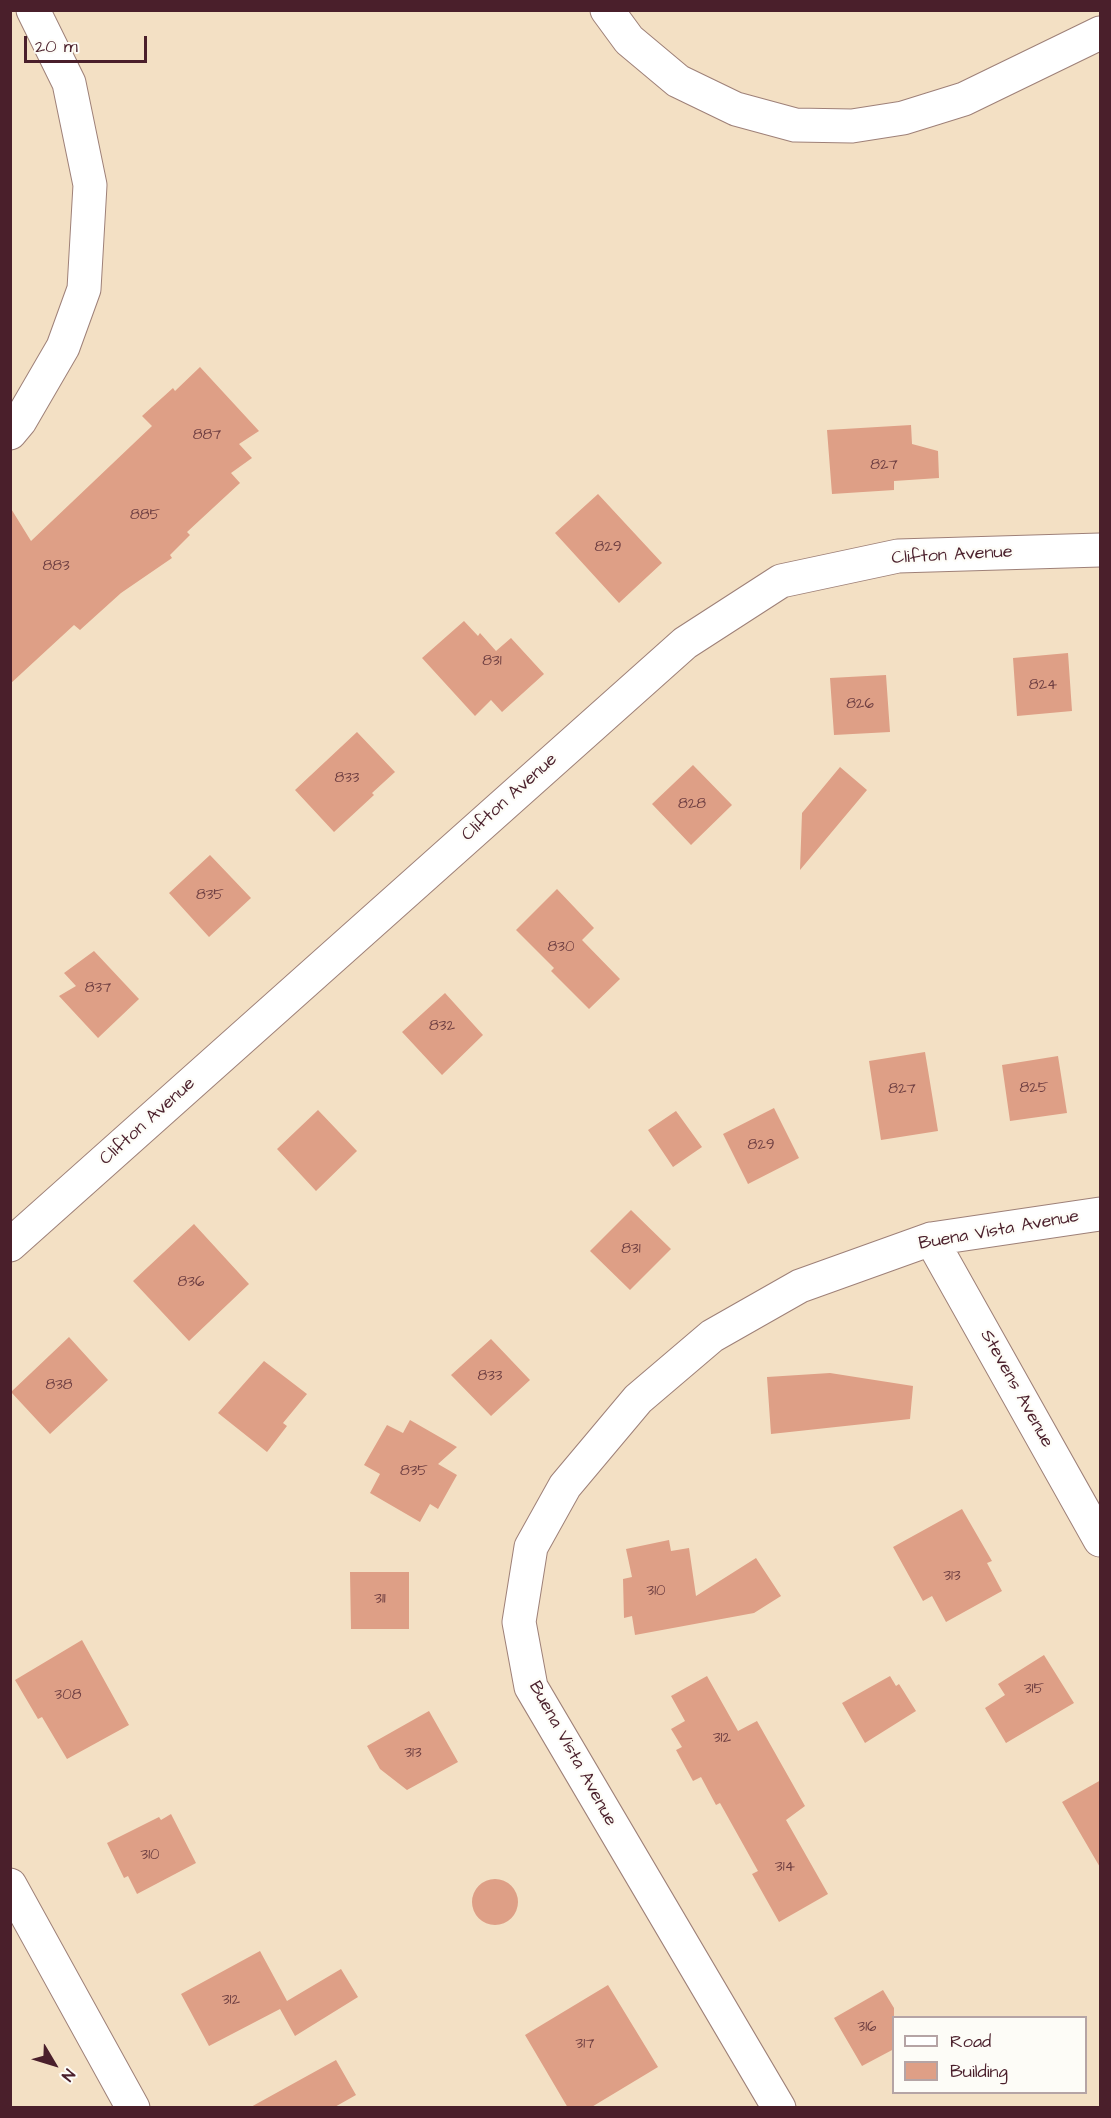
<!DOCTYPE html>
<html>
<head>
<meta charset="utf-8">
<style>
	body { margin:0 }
	#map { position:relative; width:1111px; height:2118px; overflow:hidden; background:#f3e0c4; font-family:"Architects Daughter",sans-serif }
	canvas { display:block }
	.frame { position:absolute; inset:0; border:12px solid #4a1f2b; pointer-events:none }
	.legend { position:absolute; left:892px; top:2016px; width:195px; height:78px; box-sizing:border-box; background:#fdfcf7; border:2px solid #b5a4a5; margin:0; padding:8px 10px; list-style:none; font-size:18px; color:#4a1f2b }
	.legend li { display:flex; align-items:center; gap:12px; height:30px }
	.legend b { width:30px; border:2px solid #b5a4a5 }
	.north { position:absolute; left:24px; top:2034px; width:60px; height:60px; -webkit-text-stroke:4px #fdfcf7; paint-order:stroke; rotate:128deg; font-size:16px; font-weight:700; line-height:24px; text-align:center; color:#4a1f2b }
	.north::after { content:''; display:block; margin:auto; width:21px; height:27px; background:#4a1f2b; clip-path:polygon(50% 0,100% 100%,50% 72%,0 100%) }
	.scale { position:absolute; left:24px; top:36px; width:123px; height:27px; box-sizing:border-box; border:3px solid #4a1f2b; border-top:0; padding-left:8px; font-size:18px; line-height:21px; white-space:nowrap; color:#4a1f2b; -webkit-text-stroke:4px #fdfcf7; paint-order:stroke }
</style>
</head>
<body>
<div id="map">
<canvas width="1111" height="2118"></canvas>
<div class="frame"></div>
<ul class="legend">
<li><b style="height:8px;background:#fff"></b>Road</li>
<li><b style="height:16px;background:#de9f86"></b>Building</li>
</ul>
<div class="north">N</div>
<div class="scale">20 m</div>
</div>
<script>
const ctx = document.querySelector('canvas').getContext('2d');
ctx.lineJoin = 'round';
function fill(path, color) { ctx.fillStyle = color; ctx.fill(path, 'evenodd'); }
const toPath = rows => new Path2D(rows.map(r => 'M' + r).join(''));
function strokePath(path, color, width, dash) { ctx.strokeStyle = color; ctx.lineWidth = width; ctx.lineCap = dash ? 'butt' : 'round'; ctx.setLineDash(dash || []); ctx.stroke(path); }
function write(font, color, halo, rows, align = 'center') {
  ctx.font = font + ' "Architects Daughter",sans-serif'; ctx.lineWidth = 4.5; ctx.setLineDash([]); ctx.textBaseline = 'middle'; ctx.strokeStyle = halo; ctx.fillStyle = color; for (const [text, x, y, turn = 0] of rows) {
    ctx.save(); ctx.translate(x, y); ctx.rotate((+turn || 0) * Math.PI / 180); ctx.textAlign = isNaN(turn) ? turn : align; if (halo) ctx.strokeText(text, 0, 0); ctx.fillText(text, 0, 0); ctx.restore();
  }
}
fill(toPath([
	[200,367,259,431,239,444,252,458,231,473,240,483,187,532,190,535,170,555,172,558,121,593,80,630,74,625,10,684,10,507,31,541,152,426,142,416,173,388,175,391],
	[911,425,912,444,938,451,939,478,894,481,894,490,832,494,827,430],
	[598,494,662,563,619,603,555,533],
	[464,621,478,636,480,633,496,651,511,638,544,674,502,712,491,700,475,716,422,658],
	[1068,653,1072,711,1017,716,1013,658],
	[886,675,890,732,834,735,830,678],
	[357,732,395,772,372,793,374,795,334,832,295,790],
	[693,765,732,805,691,845,652,804],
	[840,767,867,790,800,870,802,813],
	[210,855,251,898,209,937,169,893],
	[557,889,594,928,582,940,620,979,589,1009,551,971,554,968,516,930],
	[94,951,139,999,98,1038,59,996,76,986,64,973],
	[445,993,483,1035,442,1075,402,1032],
	[925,1052,938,1131,881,1140,869,1061],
	[1058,1056,1067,1113,1010,1121,1002,1065],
	[774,1108,799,1158,748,1184,723,1134],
	[318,1110,357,1151,316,1191,277,1149],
	[676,1111,702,1147,673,1167,648,1130],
	[631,1210,671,1249,630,1290,590,1251],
	[194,1224,249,1284,189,1341,133,1281],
	[69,1337,108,1380,50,1434,11,1392],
	[491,1339,530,1380,491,1416,451,1375],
	[264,1361,307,1394,283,1423,287,1426,267,1452,218,1413],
	[830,1373,913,1386,910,1419,771,1434,767,1377],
	[410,1420,457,1447,438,1464,457,1475,438,1509,430,1504,420,1522,370,1493,380,1474,364,1465,387,1425,403,1433],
	[962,1509,992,1561,987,1563,1002,1591,946,1622,932,1596,923,1601,893,1547],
	[669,1540,671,1551,689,1548,696,1596,756,1558,781,1596,754,1613,635,1635,632,1616,624,1618,623,1579,632,1577,626,1549],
	[350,1572,409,1572,409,1629,351,1629],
	[82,1640,129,1725,67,1759,42,1717,38,1719,15,1680],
	[1044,1655,1074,1703,1006,1743,985,1708,1005,1695,998,1684],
	[707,1676,738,1731,757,1721,805,1806,786,1820,828,1894,779,1922,752,1874,758,1871,720,1803,716,1805,701,1777,693,1781,676,1750,682,1747,671,1729,685,1721,671,1696],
	[890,1676,896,1686,899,1684,916,1711,865,1743,842,1703],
	[429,1711,458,1762,407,1790,380,1769,367,1746],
	[1101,1780,1101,1869,1062,1802],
	[171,1814,196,1863,137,1894,128,1876,124,1878,107,1843,159,1817,161,1820],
	'472 1902a23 23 0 1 1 46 0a23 23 0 1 1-46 0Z',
	[260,1951,287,2001,341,1969,358,1997,295,2036,280,2009,209,2046,181,1994],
	[608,1985,658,2067,590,2108,568,2108,525,2035],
	[883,1990,894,2008,894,2049,862,2066,834,2018],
	[336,2060,356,2095,333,2108,249,2108]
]), '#de9f86');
const minor = toPath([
	[10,433,20,421,63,347,84,289,90,185,69,83,33,10],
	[931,1239,1100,1540],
	[10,1245,685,643,781,581,898,556,1100,550],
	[10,1885,133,2108],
	[779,2108,531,1687,519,1622,531,1547,565,1486,638,1399,712,1336,800,1286,931,1239,1100,1214]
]);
const tertiary = toPath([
	[607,10,629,40,678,81,736,109,795,125,852,126,903,118,964,99,1100,33]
]);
strokePath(minor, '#9e8078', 35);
strokePath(tertiary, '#9e8078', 35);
strokePath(minor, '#fff', 33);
strokePath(tertiary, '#fff', 33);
write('15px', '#6f3f42', null, [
	["887",207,436],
	["827",884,466],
	["885",145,516],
	["829",608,548],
	["883",56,567],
	["831",492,662],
	["824",1043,686],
	["826",860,705],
	["833",347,779],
	["828",692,805],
	["835",210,896],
	["830",561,948],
	["837",98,989],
	["832",442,1027],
	["825",1034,1089],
	["827",902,1090],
	["829",761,1146],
	["831",631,1250],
	["836",191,1283],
	["833",490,1377],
	["838",59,1386],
	["835",414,1472],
	["313",952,1577],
	["310",656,1592],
	["311",380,1600],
	["315",1034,1690],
	["308",68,1696],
	["312",722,1739],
	["313",413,1754],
	["310",150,1856],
	["314",785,1868],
	["312",231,2001],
	["316",867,2028],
	["317",585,2045]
]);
write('18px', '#4a1f2b', '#fdfcf7', [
	["Clifton Avenue",952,556,-3],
	["Clifton Avenue",510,798,-42],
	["Clifton Avenue",148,1122,-42],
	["Buena Vista Avenue",999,1231,-10],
	["Stevens Avenue",1016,1389,61],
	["Buena Vista Avenue",572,1754,61]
]);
</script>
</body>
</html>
